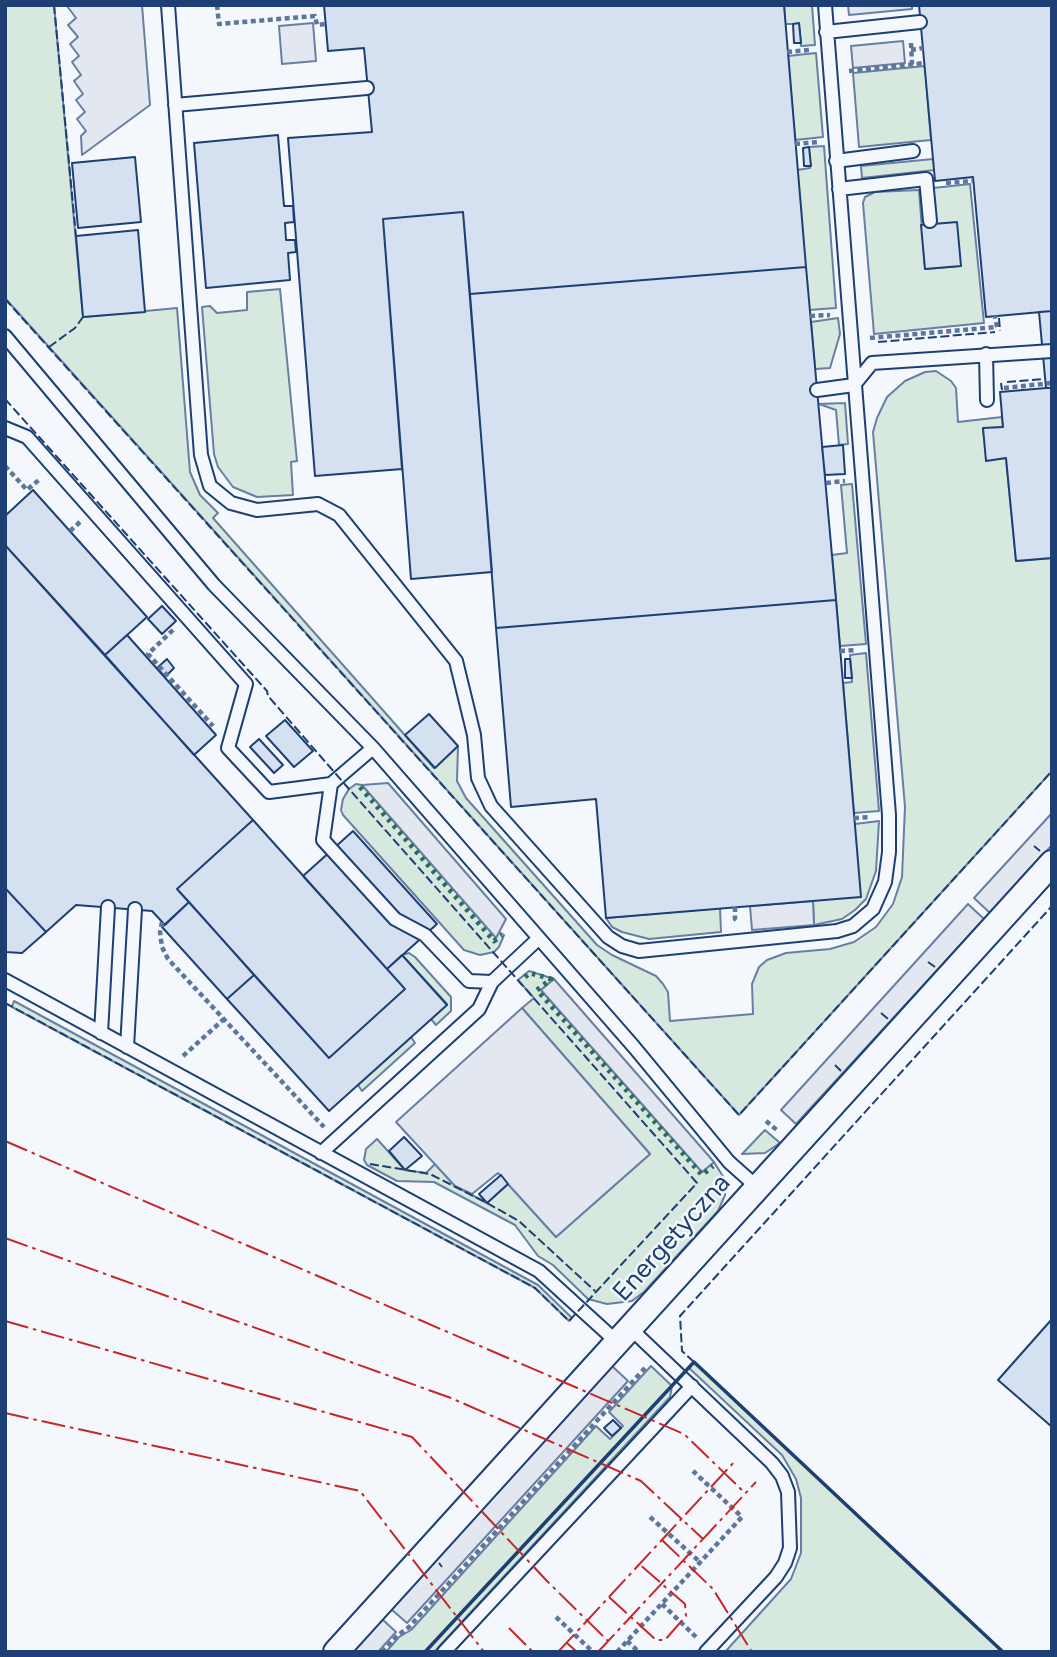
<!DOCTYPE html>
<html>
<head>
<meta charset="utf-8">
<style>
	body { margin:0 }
	#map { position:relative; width:1057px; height:1657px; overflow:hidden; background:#f4f7fb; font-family:Figtree,sans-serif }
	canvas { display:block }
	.frame { position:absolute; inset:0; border:7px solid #1d3f73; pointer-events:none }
</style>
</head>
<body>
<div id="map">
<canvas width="1057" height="1657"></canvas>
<div class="frame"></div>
</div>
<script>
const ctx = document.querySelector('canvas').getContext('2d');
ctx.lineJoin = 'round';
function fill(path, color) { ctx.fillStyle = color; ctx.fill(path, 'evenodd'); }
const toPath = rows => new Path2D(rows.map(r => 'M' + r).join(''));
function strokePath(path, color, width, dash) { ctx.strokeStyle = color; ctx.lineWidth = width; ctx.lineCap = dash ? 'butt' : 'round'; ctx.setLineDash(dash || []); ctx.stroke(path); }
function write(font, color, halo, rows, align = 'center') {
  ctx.font = font + ' Figtree,sans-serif'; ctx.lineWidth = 5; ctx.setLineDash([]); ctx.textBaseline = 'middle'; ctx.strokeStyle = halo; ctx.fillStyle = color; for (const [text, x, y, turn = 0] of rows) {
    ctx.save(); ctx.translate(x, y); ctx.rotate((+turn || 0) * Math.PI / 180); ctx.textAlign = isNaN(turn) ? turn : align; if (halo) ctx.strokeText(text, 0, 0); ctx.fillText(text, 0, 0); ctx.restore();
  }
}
const green = toPath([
	[5,5,54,5,83,317,177,308,190,472,200,495,218,513,213,518,434,768,458,746,457,781,466,798,597,945,612,955,656,976,663,984,668,992,670,1021,753,1014,752,984,759,967,767,960,786,953,830,949,854,942,876,927,893,904,902,877,905,807,873,432,877,418,887,397,905,381,925,372,936,371,951,381,956,388,958,422,1002,417,1003,427,983,429,987,460,1006,458,1016,561,1052,558,1052,771,739,1115,5,298,5,5],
	[784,5,812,5,815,45,801,46,799,24,785,24,784,5],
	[816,53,823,137,795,140,788,56,816,53],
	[925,66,931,140,859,147,853,73,925,66],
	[824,146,836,308,809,310,797,170,810,168,809,147,824,146],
	[933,159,935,170,862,178,861,166,933,159],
	[970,184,984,323,874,334,863,203,865,197,875,192,919,190,925,269,960,266,936,224,933,188,970,184],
	[280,289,297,461,291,462,293,495,257,497,233,487,218,467,214,454,202,307,210,306,217,313,247,310,247,292,280,289],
	[838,318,840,334,830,368,815,369,811,322,838,318],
	[845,403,848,444,839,445,836,410,819,404,845,403],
	[852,484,866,644,840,646,832,555,847,553,841,485,852,484],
	[866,653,879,811,854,813,843,683,852,682,850,655,866,653],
	[356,784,362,785,496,937,499,932,504,935,499,947,494,952,480,955,464,950,343,815,341,810,343,799,349,789,356,784],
	[879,821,876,871,866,899,855,910,842,919,814,925,813,901,855,824,879,821],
	[720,908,721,932,649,939,622,932,612,927,606,918,720,908],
	[409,953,415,957,451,997,451,1011,436,1025,431,1019,447,1004,402,955,409,953],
	[529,971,554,979,541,990,702,1172,714,1162,724,1178,725,1195,718,1211,644,1292,632,1301,607,1304,588,1299,553,1265,538,1256,515,1225,434,1182,397,1181,367,1165,364,1160,366,1149,377,1139,405,1170,426,1173,435,1164,455,1186,487,1203,508,1184,556,1237,650,1154,522,1008,534,998,518,980,529,971],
	[14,1001,538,1285,572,1318,569,1321,535,1288,12,1007,14,1001],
	[411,1037,415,1043,362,1091,358,1085,411,1037],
	[765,1130,780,1143,765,1153,742,1154,765,1130],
	[694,1362,1003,1652,725,1652,791,1579,801,1553,801,1498,796,1479,782,1455,689,1368,694,1362],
	[651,1366,672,1386,670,1397,434,1652,386,1652,399,1637,411,1630,596,1426,610,1439,623,1426,609,1412,651,1366]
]);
fill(green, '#d7e8df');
strokePath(green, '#687fa3', 2);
const parking = toPath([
	[142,5,150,105,82,155,81,136,86,131,77,119,85,112,76,100,83,94,74,81,81,75,72,62,79,56,70,44,78,37,68,25,76,18,67,6,142,5],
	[848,5,912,5,912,9,849,15,848,5],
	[313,23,316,61,282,64,279,26,313,23],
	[903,41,905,63,853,68,851,46,903,41],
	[388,783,506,919,496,938,362,785,388,783],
	[1052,813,1052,845,990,913,974,898,1052,813],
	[813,901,814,925,752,930,750,906,813,901],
	[968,904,984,919,796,1124,781,1110,968,904],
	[554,979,714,1162,702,1172,541,990,554,979],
	[522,1008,650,1154,556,1237,498,1173,472,1194,455,1186,396,1122,522,1008],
	[612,1366,628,1381,407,1623,391,1609,612,1366],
	[382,1619,396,1632,378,1652,352,1652,382,1619]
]);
fill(parking, '#e3e8f0');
strokePath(parking, '#687fa3', 2);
const building = toPath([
	[324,5,784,5,806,267,470,294,463,212,383,219,402,469,315,476,288,138,372,132,364,48,328,51,324,5],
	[919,5,1052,5,1052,311,986,317,973,177,935,181,919,5],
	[799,23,801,43,794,43,793,24,799,23],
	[278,135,284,206,293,206,294,222,285,223,286,240,295,240,296,252,288,253,290,280,206,288,194,143,278,135],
	[809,147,811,166,804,166,803,148,809,147],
	[135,157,141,222,78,228,72,163,135,157],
	[463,212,492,572,411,579,383,219,463,212],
	[957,222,961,266,925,269,921,225,957,222],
	[138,230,145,312,83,317,76,236,138,230],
	[806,267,836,600,496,628,470,294,806,267],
	[1052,311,1052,388,1046,388,1039,312,1052,311],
	[1046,388,1052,388,1052,558,1016,561,1006,458,986,461,983,428,1003,427,1000,392,1046,388],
	[843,445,845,474,825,475,822,447,843,445],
	[33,490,147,617,105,655,5,545,5,516,33,490],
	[5,545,253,820,177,889,189,902,165,925,152,911,76,905,46,932,5,888,5,545],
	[836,600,861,897,606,918,596,799,511,807,496,628,836,600],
	[162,606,176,621,162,634,148,619,162,606],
	[127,635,216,735,194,755,105,655,127,635],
	[167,659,174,668,165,677,157,668,167,659],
	[845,659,850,659,852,678,845,678,845,659],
	[429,714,458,746,435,768,405,735,429,714],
	[285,720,313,751,294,767,266,736,285,720],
	[259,739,283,765,274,773,250,747,259,739],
	[253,820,405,989,329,1058,177,889,253,820],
	[353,831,437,924,387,969,303,876,353,831],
	[5,888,46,932,22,953,5,952,5,888],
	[189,902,254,975,227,999,162,927,189,902],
	[402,955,447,1005,329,1111,227,999,254,975,329,1058,405,989,387,969,402,955],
	[404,1137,422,1156,405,1170,389,1151,404,1137],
	[501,1175,508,1184,487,1203,479,1194,501,1175],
	[1052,1319,1052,1427,998,1380,1052,1319],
	[613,1420,621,1428,612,1436,604,1428,613,1420]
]);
fill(building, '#d5e0f0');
strokePath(building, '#1d3f73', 2);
const lane = toPath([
	[168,5,201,455,210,486,231,503,257,510,318,504,339,515,456,661,474,735,478,778,491,806,608,937,622,946,639,951,837,931,853,926,873,909,885,882,889,852,889,815,825,5],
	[826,32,920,22],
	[175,105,367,88],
	[836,161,913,151],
	[839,189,926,179,930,221],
	[5,336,214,585,373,748,634,1047,729,1162,757,1187],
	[986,354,987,400],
	[817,390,854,385,872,363,1052,351],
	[5,428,27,437,246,684,228,748,269,792,331,784,373,748],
	[331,784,323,840,395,919,425,935,469,981,492,982],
	[5,980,539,1271,617,1342],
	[101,1033,108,907],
	[127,1047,135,909],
	[321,1153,479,1009,492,982,538,939],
	[630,1328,772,1463,782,1476,788,1492,790,1548,785,1563,776,1577,706,1652],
	[444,1652,692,1386]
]);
const street = toPath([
	[336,1652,1052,863]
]);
strokePath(lane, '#1d3f73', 16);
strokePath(street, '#1d3f73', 28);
strokePath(toPath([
	[217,5,219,24,315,16,317,25,325,24],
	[911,43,912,64],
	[911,50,923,48],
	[787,52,809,50],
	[849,71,925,63],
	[795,144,819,142],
	[946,183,973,181],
	[810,316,830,315],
	[870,338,997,327,995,316],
	[1004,388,1052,383],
	[5,466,27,490,40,479],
	[826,483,845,481],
	[70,531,80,522],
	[173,630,148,654,213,726],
	[840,651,856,650],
	[854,818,871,817],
	[735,907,735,919,737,921],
	[162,922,160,932,162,947,168,959,324,1127],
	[183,1056,224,1019],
	[766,1121,778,1131],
	[650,1517,700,1562],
	[662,1604,696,1637],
	[556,1617,593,1652],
	[627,1641,639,1652],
	[382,1652,397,1636,409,1627,645,1368],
	[617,1652,742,1517,693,1471]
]), '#5e769c', 4.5, [5, 3.5]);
strokePath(lane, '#f4f7fb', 12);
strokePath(street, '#f4f7fb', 24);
strokePath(toPath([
	[360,787,494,941,502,935],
	[525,977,530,973,551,979,537,990,702,1175,713,1166]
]), '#2c6c60', 5, [3.5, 5]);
strokePath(toPath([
	[54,5,76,236],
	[5,299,739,1115,1052,771],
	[999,318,1000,331],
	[878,342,995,332],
	[49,347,75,328,83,317],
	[1007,382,1044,379],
	[1001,383,1002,390],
	[5,399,267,691,268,696,349,789,697,1183,569,1321,535,1288,5,1003],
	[1034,846,1040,851],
	[928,962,935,967],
	[881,1013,888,1019],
	[835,1065,841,1071],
	[370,1164,430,1174,487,1203,519,1221,595,1291],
	[694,1362,682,1351,680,1316,1052,906],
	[439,1563,442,1567]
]), '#1d3f73', 2, [9, 3.5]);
strokePath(toPath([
	[425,1652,694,1362,1003,1652]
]), '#1d3f73', 3.5);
strokePath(toPath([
	[5,1141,684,1434,745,1493],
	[5,1238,451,1398,641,1481,703,1539],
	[5,1321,412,1437,547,1581,608,1641],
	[5,1413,360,1491,484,1652],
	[662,1540,713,1589,752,1652],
	[609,1597,656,1640,665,1640,686,1616,685,1604,639,1564],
	[509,1628,533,1652],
	[567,1643,577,1652],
	[558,1652,736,1460],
	[598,1652,756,1482]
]), '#c62828', 2, [24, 5, 3.5, 5]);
write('26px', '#1d3f73', '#f4f7fb', [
	["Energetyczna",672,1238,-48]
]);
</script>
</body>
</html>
